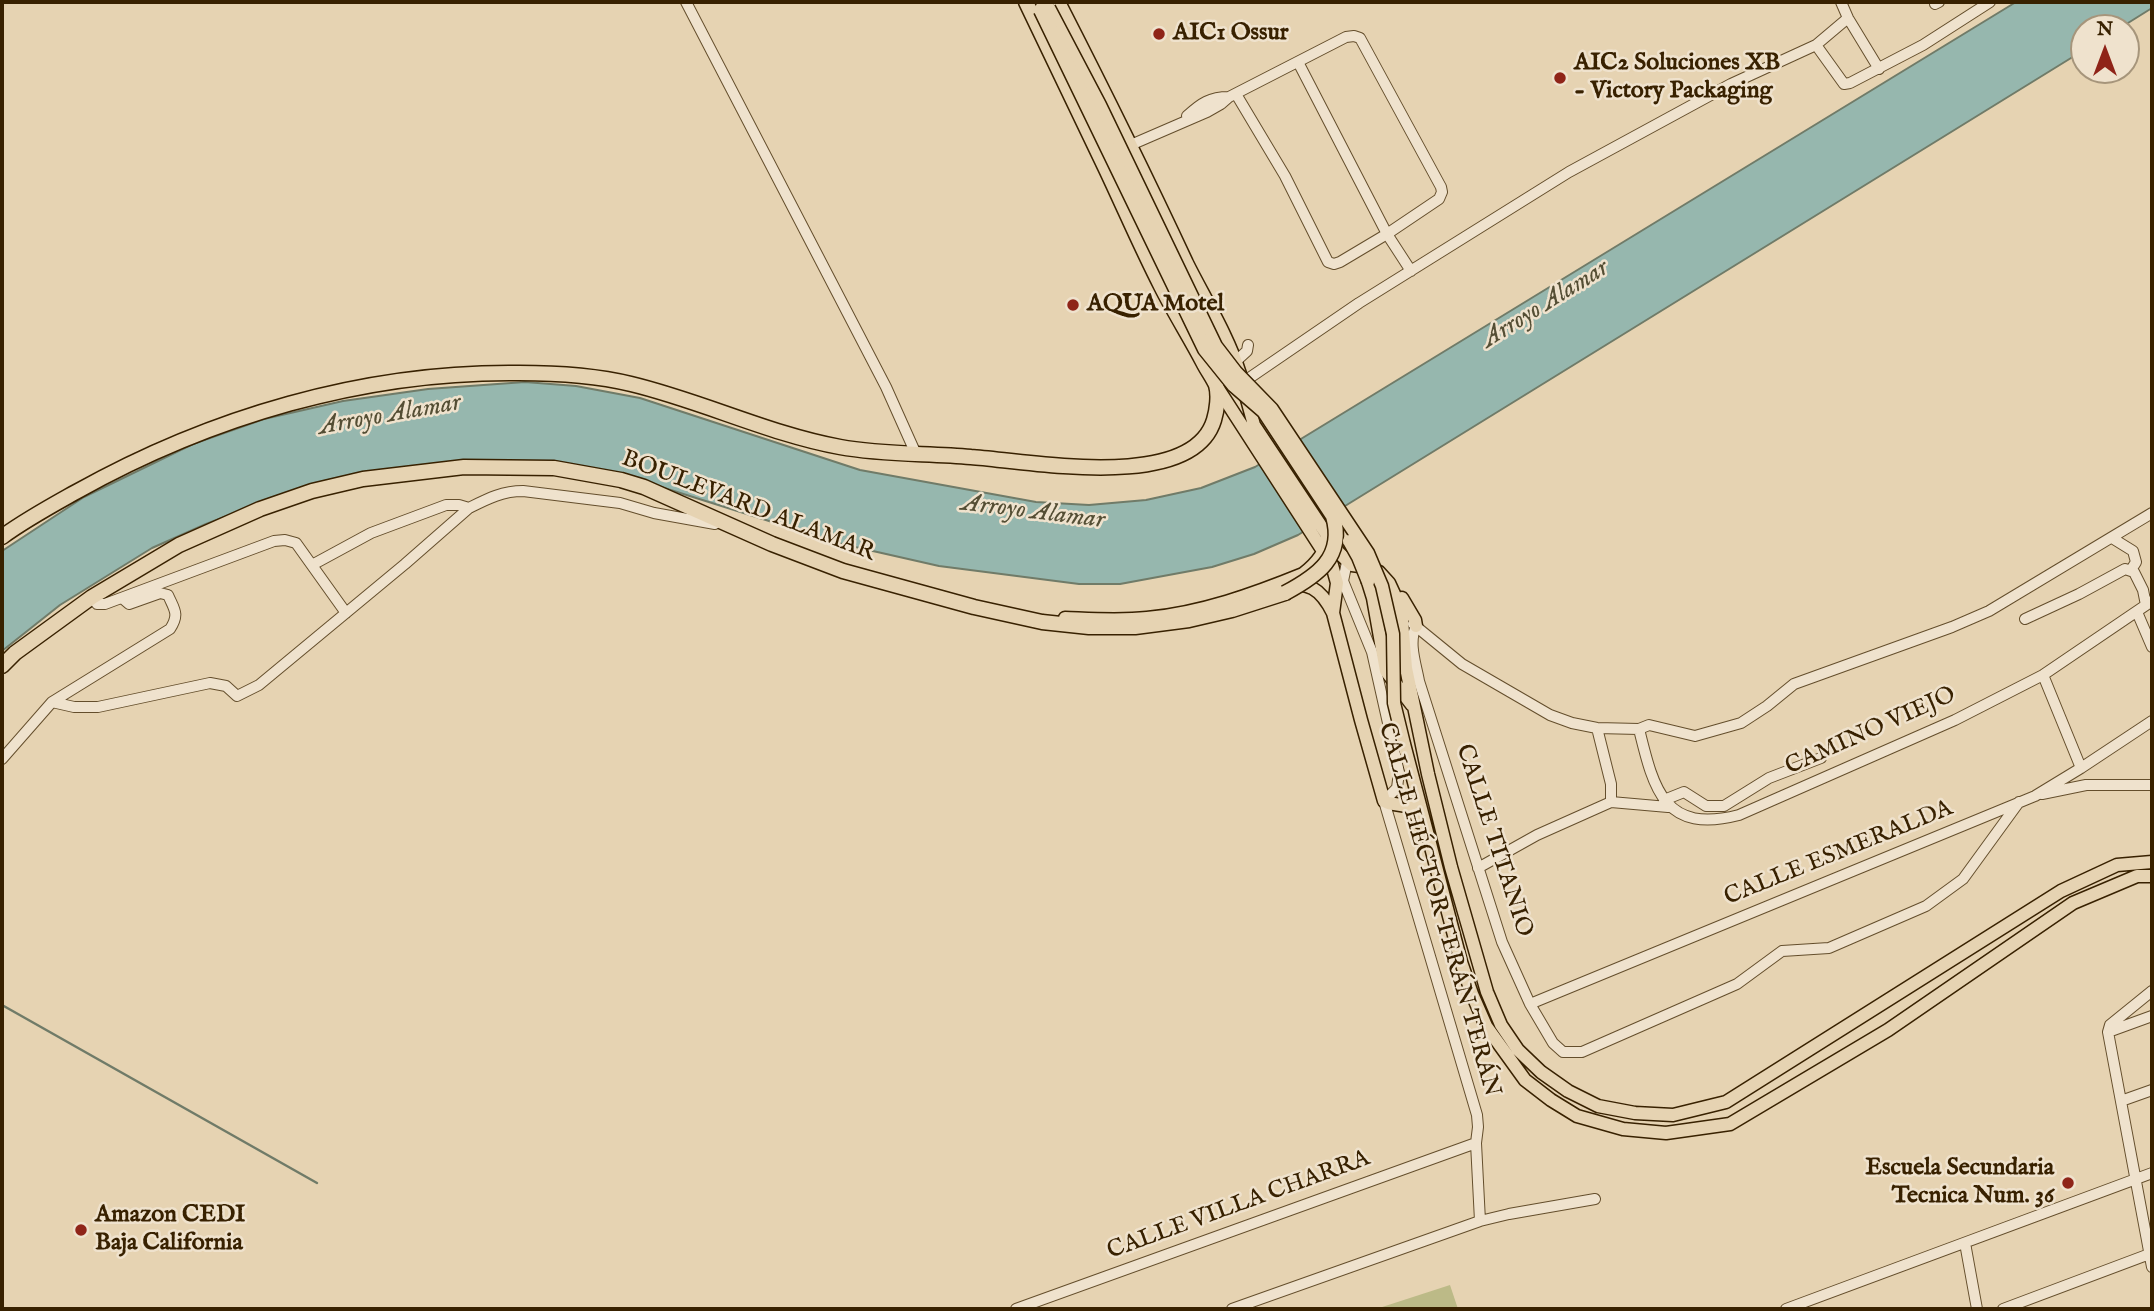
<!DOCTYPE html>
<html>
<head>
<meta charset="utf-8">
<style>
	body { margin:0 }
	#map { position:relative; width:2154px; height:1311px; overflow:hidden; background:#e6d3b2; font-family:"IM FELL English",serif }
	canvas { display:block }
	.frame { position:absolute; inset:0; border:4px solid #382100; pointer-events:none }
	.north { position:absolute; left:2070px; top:14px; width:70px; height:70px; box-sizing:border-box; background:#efe2cd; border:2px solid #a6957b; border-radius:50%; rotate:0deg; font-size:19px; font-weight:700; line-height:28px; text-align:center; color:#382100 }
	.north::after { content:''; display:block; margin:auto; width:24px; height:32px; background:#8f2418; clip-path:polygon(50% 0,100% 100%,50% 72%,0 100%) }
</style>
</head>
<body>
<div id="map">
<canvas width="2154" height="1311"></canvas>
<div class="frame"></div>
<div class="north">N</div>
</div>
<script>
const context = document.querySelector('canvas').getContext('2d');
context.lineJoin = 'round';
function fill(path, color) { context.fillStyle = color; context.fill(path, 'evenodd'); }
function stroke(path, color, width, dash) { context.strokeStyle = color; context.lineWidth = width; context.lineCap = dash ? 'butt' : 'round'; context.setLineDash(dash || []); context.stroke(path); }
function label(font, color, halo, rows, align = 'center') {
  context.font = font + ' "IM FELL English",serif'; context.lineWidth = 5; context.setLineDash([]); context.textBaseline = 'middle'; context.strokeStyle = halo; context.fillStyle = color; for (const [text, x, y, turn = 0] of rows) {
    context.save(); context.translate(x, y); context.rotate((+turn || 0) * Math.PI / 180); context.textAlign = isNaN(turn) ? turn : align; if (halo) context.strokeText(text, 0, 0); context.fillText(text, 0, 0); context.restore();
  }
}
fill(new Path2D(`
	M1450 1285 1458 1309H1376Z`), '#bcba87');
const water = new Path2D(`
	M2016 2H2152V8L2120 28H2084V50L1298 535 1254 554 1212 567 1120 584H1079L939 566 842 544 658 486 517 462 274 498 206 524 152 548 60 605 2 651V551L84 497 193 444 264 419 343 401 428 389 525 382 576 386 640 398 860 470 1036 502 1089 505 1146 500 1201 488 1255 467Z`);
fill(water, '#96b7ae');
stroke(water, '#707b68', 2);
stroke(new Path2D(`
	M2 1005 317 1183`), '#707b68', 2.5);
const minor = new Path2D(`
	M686 2 886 387 916 454
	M1841 2 1848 18 1879 69
	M1935 4 1939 2
	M1816 45 1844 84 1850 83 1923 45 1990 2
	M1298 62 1387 234 1411 271
	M1187 116C1201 103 1210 97 1229 97
	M1126 147 1207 112 1221 104 1229 97 1346 37 1354 36 1360 38 1441 187 1442 192 1439 199 1387 234 1340 262 1334 264 1328 262 1285 176 1236 94
	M1235 362 1247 351 1248 345
	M1242 383 1359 303 1569 172 1731 84 1816 45 1848 18
	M2112 538 2133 551 2136 562 2131 570
	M1347 562 1343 581 1372 652 1399 772 1397 788 1384 801 1477 1115 1478 1127 1476 1143 1480 1221
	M312 565 371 533 446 505H459L469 508C487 499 502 491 523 491L620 503 654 513 715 524
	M92 597 97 604H105L274 541 285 540 296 543 346 613
	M2137 612 2152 647
	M2025 619 2079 594 2125 569 2134 572 2143 590 2146 605
	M1413 624 1462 664 1550 715 1572 723 1597 728 1639 729 1649 725 1695 736 1741 723 1767 706 1794 684 1952 627 1989 611 2152 513
	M1416 626C1408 643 1416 664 1419 681L1502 942 1530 1004 1553 1043 1563 1052H1582L1737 984 1782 951 1829 948 1926 906 1963 879 2019 802
	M2043 675 2081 768
	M52 702 170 629C180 614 174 609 168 595L160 593 129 604 122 598
	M1597 728 1611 784V802
	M1639 729C1654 791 1665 834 1739 815L1955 720 2043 675 2152 601
	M2 759 52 702 74 707H98L210 683 226 686 237 696 259 685 405 564 469 508
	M2042 794 2086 785H2152
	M1664 800 1684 792 1706 806H1724L1769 778 1821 758
	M1478 868 1537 835 1611 802 1668 807
	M1530 1004 2035 796 2081 768 2152 721
	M2108 1032 2152 1267
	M2108 1032 2110 1025 2152 991
	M2108 1032 2152 1016
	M2121 1101 2152 1090
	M1965 1243 1977 1309
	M1016 1309 1476 1143
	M1232 1309 1480 1221 1509 1214 1595 1199
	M1786 1309 2152 1173
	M2003 1309 2152 1253`);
const major = new Path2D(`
	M1059 2C1103 88 1146 175 1187 263 1205 299 1228 336 1240 374
	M1217 387 1332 565 1337 583 1333 613
	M1245 392 1254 425 1339 553 1352 565 1367 567 1379 572 1389 583 1395 596 1402 620 1406 668 1428 774 1451 867 1487 992 1501 1025 1518 1050 1541 1072 1568 1091 1598 1106 1635 1113 1673 1115 1726 1102 2061 891 2117 865 2152 862
	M1368 582 1373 598 1386 671 1412 705
	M1280 583C1309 583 1320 587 1333 613L1361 720 1384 801 1388 803 1413 807 1419 822
	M1402 598 1415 620 1416 626
	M1065 618C1092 619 1120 621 1147 618 1201 613 1254 594 1303 574 1316 564 1327 552 1327 536
	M1404 744 1461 962 1472 994 1486 1026 1525 1080 1551 1100 1577 1116 1623 1129 1666 1133 1730 1124 1888 1030 2073 903 2137 876H2152`);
const highway = new Path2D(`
	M2 537C25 520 51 506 76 492 210 417 364 371 519 373 557 373 594 375 631 384 702 401 769 434 840 447 883 455 928 453 971 457 1028 461 1192 493 1214 420 1217 410 1219 395 1216 385 1213 378 1207 370 1203 362 1190 337 1174 312 1161 286 1141 247 1124 207 1105 167 1079 112 1052 57 1026 2
	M2 666 15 653 92 597 179 545 260 509 312 491 363 479 464 467 554 468 621 480 644 487 772 544 843 571 974 607 1042 622 1089 627H1135L1189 620 1232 610 1285 593`);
stroke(minor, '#644e2c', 12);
stroke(major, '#382100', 15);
stroke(highway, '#382100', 17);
stroke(minor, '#efe2cd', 10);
stroke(major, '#e6d3b2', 12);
stroke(highway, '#e6d3b2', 14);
const majorBridge = new Path2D(`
	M1049 8 1100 105 1216 346 1236 372 1272 409 1368 553 1382 586 1393 634 1394 703 1404 744
	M1349 541 1358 557 1368 582`);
const highwayBridge = new Path2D(`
	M1041 10 1205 349 1234 385 1264 411 1333 516C1345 557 1317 576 1285 593`);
stroke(majorBridge, '#382100', 15, []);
stroke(highwayBridge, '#382100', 17, []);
stroke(majorBridge, '#e6d3b2', 12);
stroke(highwayBridge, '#e6d3b2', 14);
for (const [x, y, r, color] of [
	[1159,34,7,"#8f2418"],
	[1560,78,7,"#8f2418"],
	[1073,305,7,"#8f2418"],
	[2068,1183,7,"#8f2418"],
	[81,1230,7,"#8f2418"]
]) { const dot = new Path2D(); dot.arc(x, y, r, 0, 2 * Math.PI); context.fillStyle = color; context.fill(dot); stroke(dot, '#efe2cd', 2.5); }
label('bold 24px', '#382100', '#efe2cd', [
	["AIC1 Ossur",1173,34],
	["AIC2 Soluciones XB",1574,64],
	["- Victory Packaging",1574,92],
	["AQUA Motel",1087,305],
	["Escuela Secundaria",2054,1169,"right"],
	["Tecnica Num. 36",2054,1197,"right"],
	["Amazon CEDI",95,1216],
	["Baja California",95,1244]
], 'left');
label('24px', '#382100', '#efe2cd', [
	["BOULEVARD ALAMAR",748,507,21],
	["CAMINO VIEJO",1871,732,-24],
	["CALLE TITANIO",1493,841,72],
	["CALLE ESMERALDA",1839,854,-22],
	["CALLE HÉCTOR TERÁN TERÁN",1438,910,74],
	["CALLE VILLA CHARRA",1239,1206,-20]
]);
label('italic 26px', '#544e34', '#efe2cd', [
	["Arroyo Alamar",1546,305,-32],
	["Arroyo Alamar",390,416,-10],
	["Arroyo Alamar",1033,513,7]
]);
</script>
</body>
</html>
